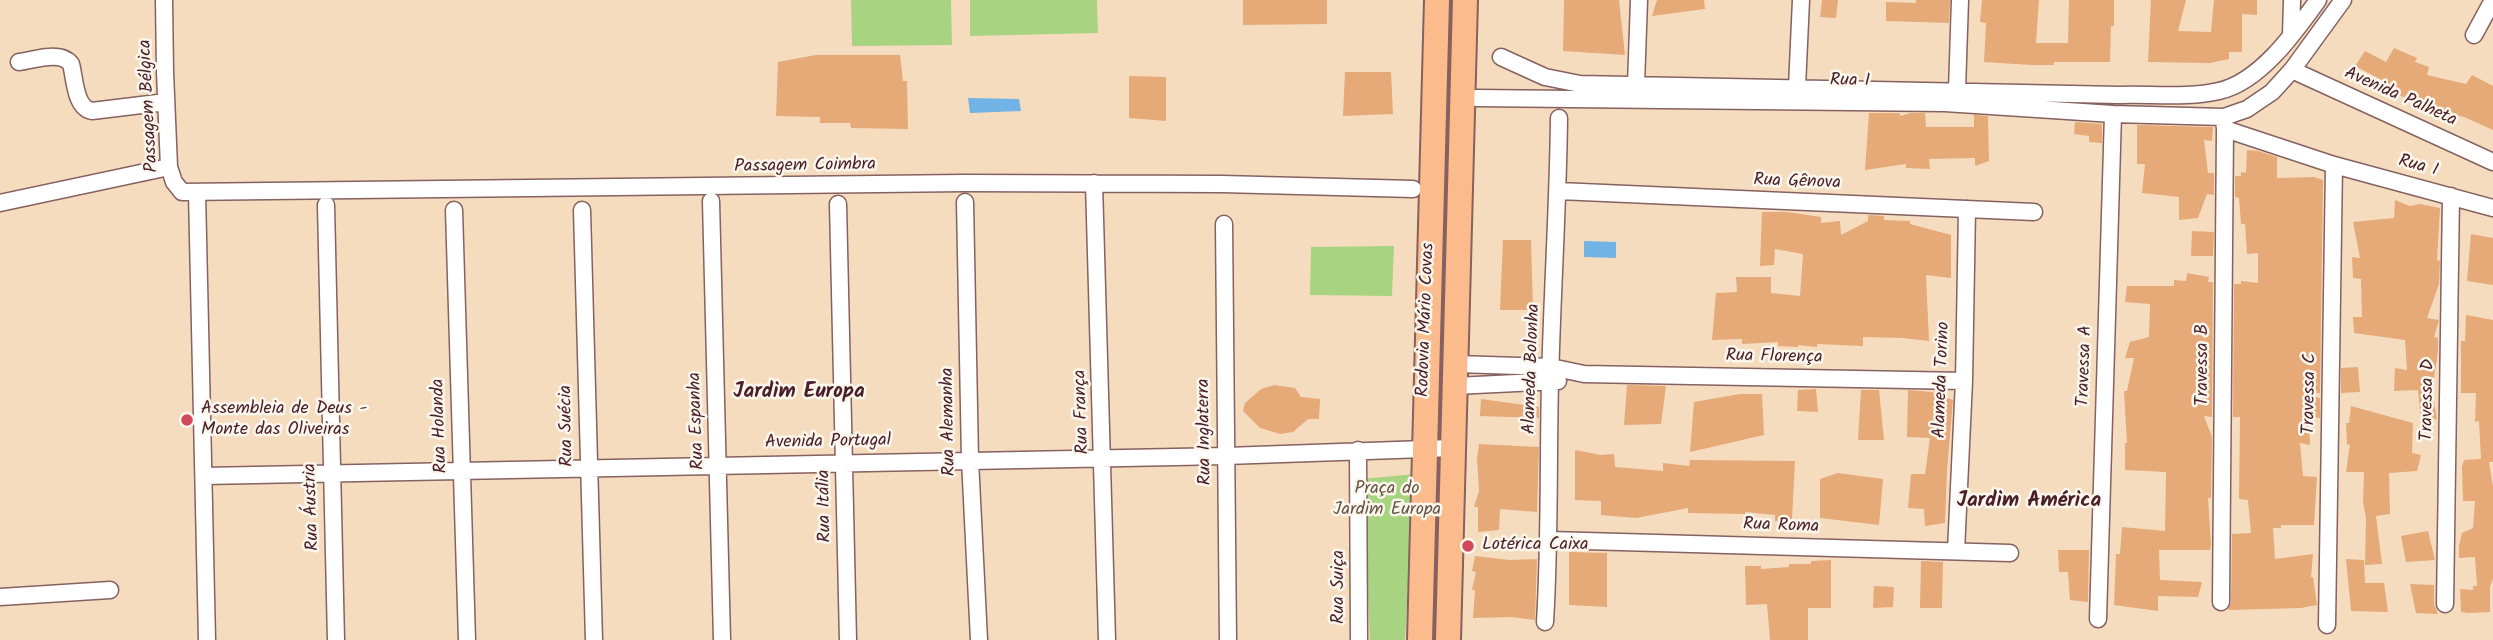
<!DOCTYPE html>
<html>
<head>
<meta charset="utf-8">
<style>
	body { margin:0 }
	canvas { display:block; background:#f5dcbf }
</style>
</head>
<body>
<canvas width="2493" height="640"></canvas>
<script>
const context = document.querySelector('canvas').getContext('2d');
context.lineJoin = 'round';
function fill(path, color) { context.fillStyle = color; context.fill(path, 'evenodd'); }
function stroke(path, color, width, dash) { context.strokeStyle = color; context.lineWidth = width; context.lineCap = dash ? 'butt' : 'round'; context.setLineDash(dash || []); context.stroke(path); }
function label(font, color, halo, rows, align = 'center') {
  context.font = font + ' Kalam,sans-serif'; context.lineWidth = 5; context.setLineDash([]); context.textBaseline = 'middle'; context.strokeStyle = halo; context.fillStyle = color; for (const [text, x, y, turn = 0] of rows) {
    context.save(); context.translate(x, y); context.rotate((+turn || 0) * Math.PI / 180); context.textAlign = isNaN(turn) ? turn : align; if (halo) context.strokeText(text, 0, 0); context.fillText(text, 0, 0); context.restore();
  }
}
fill(new Path2D(`
	M851 0H951L952 45 852 46Z
	M970 0H1097L1098 33 970 36Z
	M1394 246 1392 296 1310 295 1311 247Z
	M1414 474 1405 640H1370L1363 479Z`), '#a8d481');
fill(new Path2D(`
	M968 98 1019 99 1021 111 970 113Z
	M1584 241 1616 242V258L1584 257Z`), '#71b3e5');
fill(new Path2D(`
	M1243 0H1327V24L1243 25Z
	M1564 0H1619L1625 55 1563 51Z
	M1657 0H1704L1705 9 1652 16Z
	M1822 0H1838L1836 18 1820 17Z
	M1916 0H1950L1949 23 1886 21V2L1916 3Z
	M1982 0H2039L2036 43H2068L2069 0H2114V26H2111L2110 62H2054V65H2031L1984 62 1986 23 1980 22Z
	M2151 0H2186L2178 31 2211 32 2214 0H2257V15L2242 14V52H2229V59L2210 63 2148 62Z
	M2394 48 2417 58 2415 62 2429 67 2427 75 2466 84 2472 75 2493 86V130L2464 117 2441 112 2444 107 2422 105 2392 92 2393 86 2355 66 2365 51 2386 62Z
	M816 55H900L903 81H907L908 129 851 128 850 123H820V117L776 116 778 62Z
	M1345 72H1391L1393 114 1343 116Z
	M1129 76 1166 77V121L1129 118Z
	M1869 113H1900V116L1911 113H1925L1926 127H1974V115L1988 116 1989 161 1975 166V158L1929 159 1930 169 1906 168V164L1865 170Z
	M2075 122 2102 124V143L2089 142V136L2074 134Z
	M2137 125 2213 127 2212 141 2204 140 2208 173H2214V195L2207 194 2198 218 2179 220V197L2142 193 2145 164H2137Z
	M2247 150 2258 151 2277 157V178L2314 177 2323 180 2320 393 2305 394 2320 398V418L2309 417 2310 445 2300 443 2303 476 2317 477 2314 525H2281V528H2273L2275 559 2313 554 2311 577H2313L2317 605 2301 608 2228 610 2231 602 2232 534 2251 533 2248 500 2239 499 2240 417H2233L2234 284H2241V281L2258 283V253L2247 254 2245 224H2241L2239 198 2235 197V176H2241V172L2246 173Z
	M2395 200 2410 206 2420 204 2440 208 2437 260 2440 261 2439 284 2427 318 2439 320 2434 337 2438 338V351L2432 392 2437 419 2421 421 2418 390 2394 391 2395 368 2407 370 2405 340 2354 333 2353 317H2362L2361 279 2353 278 2352 257 2360 258 2353 222 2394 218Z
	M1762 212H1787L1821 217V223L1840 221 1841 235 1868 221V215L1884 216V220L1910 221V224L1951 235V278L1926 275 1929 341 1903 338 1863 337V346L1817 344V347L1798 345V347L1778 346V342L1742 344V339L1712 340 1716 293 1737 292 1736 277H1771V293L1800 296 1803 254 1775 249 1774 265 1760 266Z
	M2192 231 2214 232 2213 256H2191Z
	M2471 234 2493 238V285L2467 281Z
	M1503 240H1531L1533 310H1500Z
	M2187 273 2209 277 2208 282H2213L2212 417 2204 416 2212 437 2211 498H2208L2211 545 2210 550H2159L2160 580 2202 582 2198 597 2158 596V611L2114 605 2116 554H2120L2122 527 2165 531 2166 472 2125 470V443H2127L2124 391H2127L2134 358H2125L2130 342 2149 337 2150 304 2125 302 2127 286H2174V280L2186 281Z
	M2466 315 2493 320V462H2489L2493 486V579L2490 587V612L2468 613 2461 612 2460 589 2473 590V586H2477L2475 557 2459 558V546L2462 533 2473 528 2475 501H2463L2462 467 2464 460 2481 459 2479 421 2475 422 2476 393H2461V341H2465Z
	M2358 367 2360 392 2341 393V368Z
	M1274 385 1295 388 1301 397 1320 399 1319 419H1308L1293 432 1280 434 1260 428 1243 411 1245 403 1261 389Z
	M1627 385 1666 386 1661 424 1624 425Z
	M1816 389 1818 412 1797 411 1798 390Z
	M1861 390H1879L1884 440H1858Z
	M1908 390 1932 392 1953 400 1947 470 1945 523 1925 526 1924 509 1908 508 1911 474H1925L1930 438 1907 437Z
	M1740 394H1762L1764 435 1690 452 1694 402Z
	M1481 399 1539 407V418L1480 416Z
	M2351 406 2413 423 2412 453 2421 455 2417 471 2389 473 2390 514 2376 516 2382 564 2365 565 2366 518 2363 502 2364 472H2346L2350 444 2347 445 2346 423H2349Z
	M1479 444 1539 447 1537 512 1500 509 1499 530 1478 532V507H1474L1479 491 1477 458Z
	M1575 450 1601 455 1614 454 1615 467 1663 471V463L1689 466 1690 460 1795 461 1792 519 1775 521V515L1745 512V514L1688 513V508L1636 518 1601 515V501L1575 500Z
	M1838 473 1883 479 1879 525 1820 518V479Z
	M2428 531 2435 560 2406 562 2401 536Z
	M2058 550H2089L2088 602 2070 600 2068 572H2059Z
	M1569 552 1607 553V607L1569 605Z
	M1475 556 1510 560 1537 559 1535 620 1511 617 1473 618 1475 590H1472L1476 572 1472 571Z
	M2346 559 2364 560 2365 583H2384L2388 612 2351 611Z
	M1831 560V608H1808V640H1770L1767 604 1746 605 1745 566H1761V569L1789 567V564H1811V561Z
	M1921 561 1943 562 1942 608H1920Z
	M2410 584 2434 585V604L2438 614 2416 613Z
	M1874 586 1894 587 1893 607 1873 608Z`), '#e6a978');
const street = new Path2D(`
	M164 0 165 72 169 167 174 182 182 192 964 183 1222 184 1413 189
	M2474 35 2493 0
	M2291 36 2292 0
	M1501 57 1545 77 1580 84 2120 95C2151 94 2190 98 2219 91 2260 82 2295 32 2318 0
	M19 62C34 60 61 50 71 64 75 79 75 108 92 111L166 102
	M2292 70 2493 162
	M1636 85 1639 0
	M1797 87 1801 0
	M1957 90 1960 0
	M1476 98 1945 103 2113 114 2224 117 2247 109 2272 92 2292 70 2343 0
	M2224 120 2225 129 2334 165 2493 208
	M1094 183 1107 640
	M1559 191 2034 212
	M197 192 207 640
	M711 201 722 640
	M965 202 970 460 979 640
	M0 203 169 167
	M838 204 848 640
	M326 205 336 640
	M454 210 467 640
	M582 210 594 640
	M1224 224 1228 640
	M1456 364 1551 367 1584 374 1964 381
	M1455 386 1558 381
	M1358 450 1359 640
	M204 476 1226 456 1453 448
	M1550 540 2010 553
	M1956 551 1964 381 1967 209
	M0 597 110 590
	M2221 602 2225 129
	M2445 604 2451 196
	M2098 619 2113 114
	M1545 622C1550 542 1548 463 1550 383 1552 295 1558 207 1559 118
	M2327 625 2334 165`);
const primary = new Path2D(`
	M1420 640 1437 0
	M1448 640 1465 0`);
stroke(street, '#86615f', 19);
stroke(primary, '#86615f', 28);
stroke(street, '#fff', 16);
stroke(primary, '#fbbb8d', 24);
for (const [x, y, r, color] of [
	[187,420,7,"#d1495b"],
	[1468,546,7,"#d1495b"]
]) { const dot = new Path2D(); dot.arc(x, y, r, 0, 2 * Math.PI); context.fillStyle = color; context.fill(dot); stroke(dot, '#fbf7ec', 2.5); }
label('18px', '#4a1f2b', '#fbf7ec', [
	["Rua I",1850,82,1],
	["Avenida Palheta",2400,98,24],
	["Passagem Bélgica",150,106,-93],
	["Passagem Coimbra",805,167,-1],
	["Rua I",2418,167,15],
	["Rua Gênova",1797,183,2],
	["Rodovia Mário Covas",1427,320,-88],
	["Rua Florença",1774,358,1],
	["Travessa B",2204,365,-90],
	["Travessa A",2086,366,-88],
	["Alameda Bolonha",1533,369,-88],
	["Alameda Torino",1943,380,-88],
	["Travessa C",2311,394,-89],
	["Travessa D",2429,400,-89],
	["Rua França",1083,412,-92],
	["Rua Espanha",698,421,-92],
	["Rua Alemanha",950,422,-91],
	["Rua Holanda",441,426,-92],
	["Rua Suécia",568,426,-91],
	["Rua Inglaterra",1206,432,-91],
	["Avenida Portugal",828,443,-1],
	["Rua Itália",826,506,-91],
	["Rua Áustria",313,507,-92],
	["Rua Roma",1781,527,2],
	["Rua Suiça",1340,587,-90]
]);
label('18px', '#4a1f2b', '#fbf7ec', [
	["Assembleia de Deus -",201,410],
	["Monte das Oliveiras",201,431],
	["Lotérica Caixa",1482,546]
], 'left');
label('18px', '#665545', '#fbf7ec', [
	["Praça do",1387,490],
	["Jardim Europa",1387,511]
]);
label('bold 21px', '#4a1f2b', '#fbf7ec', [
	["Jardim Europa",799,393],
	["Jardim América",2029,502]
]);
</script>
</body>
</html>
